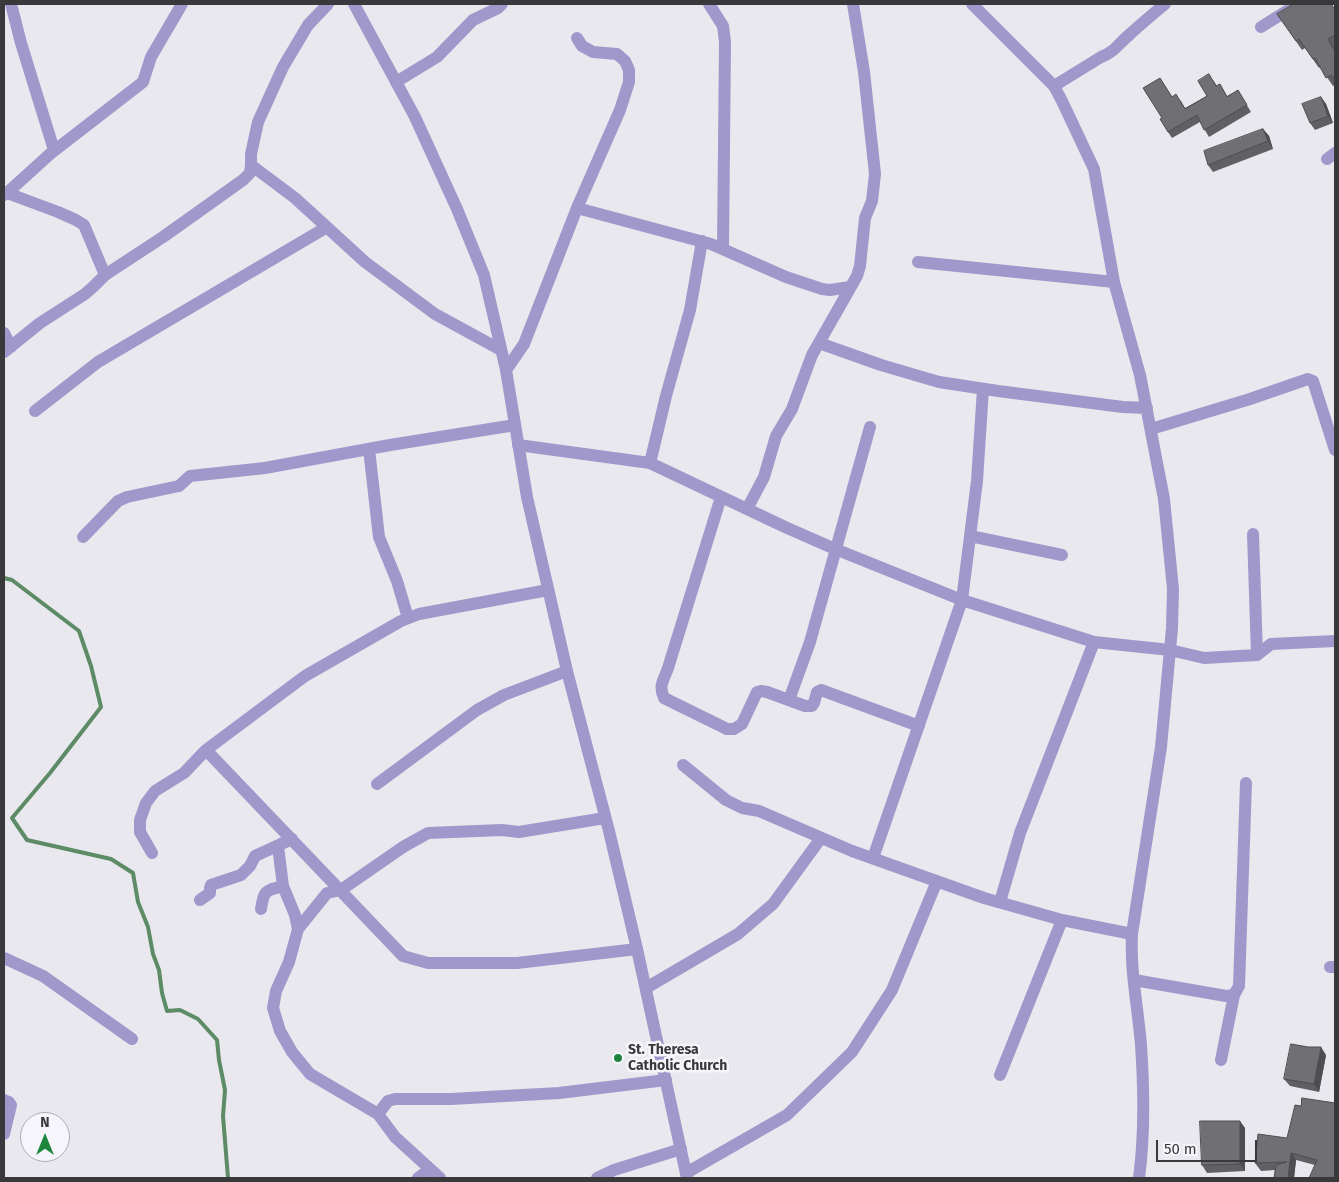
<!DOCTYPE html>
<html>
<head>
<meta charset="utf-8">
<style>
	body { margin:0 }
	#map { position:relative; width:1339px; height:1182px; overflow:hidden; background:#e8e8ee; font-family:"Fira Sans",sans-serif }
	canvas { display:block }
	.frame { position:absolute; inset:0; border:5px solid #39393c; pointer-events:none }
	.north { position:absolute; left:20px; top:1112px; width:50px; height:50px; box-sizing:border-box; background:#f6f5fb; border:1px solid #aaaaaf; border-radius:50%; rotate:0deg; font-size:14px; font-weight:700; line-height:20px; text-align:center; color:#39393c }
	.north::after { content:''; display:block; margin:auto; width:18px; height:22px; background:#1d863c; clip-path:polygon(50% 0,100% 100%,50% 72%,0 100%) }
	.scale { position:absolute; left:1156px; top:1140px; width:101px; height:22px; box-sizing:border-box; border:2px solid #39393c; border-top:0; padding-left:6px; font-size:15px; line-height:18px; white-space:nowrap; color:#39393c; -webkit-text-stroke:4px #f6f5fb; paint-order:stroke }
</style>
</head>
<body>
<div id="map">
<canvas width="1339" height="1182"></canvas>
<div class="frame"></div>
<div class="north">N</div>
<div class="scale">50 m</div>
</div>
<script>
const context = document.querySelector('canvas').getContext('2d');
context.lineJoin = 'round';
function stroke(path, color, width, dash) { context.strokeStyle = color; context.lineWidth = width; context.lineCap = dash ? 'butt' : 'round'; context.setLineDash(dash || []); context.stroke(path); }
function fill(path, color) { context.fillStyle = color; context.fill(path, 'evenodd'); }
function label(font, color, halo, rows, align = 'center') {
  context.font = font + ' "Fira Sans",sans-serif'; context.lineWidth = 5; context.setLineDash([]); context.textBaseline = 'middle'; context.strokeStyle = halo; context.fillStyle = color; for (const [text, x, y, turn = 0] of rows) {
    context.save(); context.translate(x, y); context.rotate((+turn || 0) * Math.PI / 180); context.textAlign = isNaN(turn) ? turn : align; if (halo) context.strokeText(text, 0, 0); context.fillText(text, 0, 0); context.restore();
  }
}
stroke(new Path2D(`
	M4 578 12 580 79 631 91 666 101 707 50 773 12 818 27 840 111 859 133 873 138 902 148 927 153 954 159 970 162 993 167 1011 180 1010 198 1019 217 1040 219 1060 225 1090 223 1116 228 1178`), '#5d8b66', 4);
stroke(new Path2D(`
	M11 4 21 43 54 150
	M709 4 723 26 725 42 723 249
	M972 4 1054 86 1062 101 1094 169 1114 282 1140 375 1164 499 1173 589 1172 628 1161 747 1132 934C1130 971 1138 1008 1141 1045 1144 1089 1145 1134 1139 1178
	M1261 27 1298 4
	M396 82 437 57 473 20 498 8 502 4
	M1054 86 1101 57C1115 52 1118 44 1129 35 1141 24 1153 14 1165 4
	M1327 159 1335 153
	M251 165 295 198 365 262 435 314 501 350
	M7 193 58 212 76 220 84 225 105 275
	M4 195 7 193 50 154 143 82 151 57 182 4
	M577 208 711 244 786 277 822 289 830 290 850 287
	M918 262 1114 282
	M4 333 11 347
	M819 343 881 365 939 382 998 391 1123 407 1147 408
	M4 352 40 323 85 294 94 286 105 275 163 237 243 180 250 173 251 165V154L258 122 283 67 308 25 328 4
	M506 370 524 344 577 208 620 110 629 82V70L625 61 617 54 593 52 582 46 577 38
	M35 411 98 362 327 227
	M1151 429 1250 399 1308 379 1313 381 1335 450
	M518 445 650 463 785 527 835 549 962 600 1094 642 1170 650 1204 658 1257 655 1271 644 1335 641
	M369 449 379 537 397 581 408 618
	M650 463 666 396 690 310 702 241
	M721 497 668 668C664 680 658 685 664 698L727 729H734L742 724 757 692 761 691 767 692 805 706H812L814 703 817 692 821 690 919 726
	M747 509 764 477 776 436 792 409 812 355 857 276 860 266 865 218 872 201 875 174 864 72 853 4
	M1253 534 1257 655
	M970 536 1062 555
	M83 537 118 501 127 497 179 486 190 476 265 468 390 445 515 425
	M789 700 810 642 870 427
	M206 750 403 956 428 963H517L637 949
	M683 765 726 800 742 808 759 811 852 851 984 898 1062 920 1132 934
	M377 784 477 710 504 695 567 671
	M278 846 283 886 295 915 298 929
	M152 853 140 832V820L146 803 155 791 184 773 206 750 305 676 401 621 419 614 548 590
	M873 858 962 600 977 481 983 389
	M200 900 210 893V888L211 885 241 875 250 866 255 856 292 839
	M1000 902 1020 833 1094 642
	M261 909C264 890 265 891 283 886
	M4 958 43 976 132 1039
	M1330 967H1335
	M1134 980 1226 996 1234 995 1239 986 1246 783
	M646 988 738 934 773 904 821 838
	M1221 1060 1234 995
	M1000 1075 1062 920
	M4 1100 9 1102 11 1105 4 1134
	M378 1114 388 1101 395 1099H451L559 1093 666 1080
	M686 1173 787 1115 852 1052 892 990 937 881
	M418 1178 430 1169
	M440 1178 395 1137 378 1114 310 1074 292 1052 280 1031 273 1008 276 991 289 962 298 929 327 893 341 890 403 847 428 833 502 830 519 832 605 818
	M597 1178 614 1170 681 1149`), '#a098cb', 12);
stroke(new Path2D(`
	M354 4 415 117 457 209 484 275 506 370 527 497 567 671 609 831 637 949 687 1178`), '#a098cb', 12);
fill(new Path2D(`
	M1335 9V47L1334 48 1335 50V85L1333 86 1320 67 1319 68 1305 48 1302 50 1277 14Z
	M1160 78 1172 97 1181 101 1185 108 1207 96 1213 80 1217 86 1220 84 1227 96 1238 90 1251 112 1209 137 1200 122 1172 138 1168 132 1162 118Z
	M1321 97 1326 104 1333 123 1315 130 1310 123Z
	M1263 129 1269 136 1273 149 1213 172 1208 165Z
	M1326 1055 1319 1092 1290 1086 1284 1079Z
	M1301 1106 1335 1178 1315 1165 1296 1160 1294 1178H1274L1275 1170 1261 1171 1255 1163 1287 1138Z
	M1245 1128V1171L1207 1173 1202 1165Z`), '#5f5f64');
fill(new Path2D(`
	M1321 97 1326 104 1333 123 1328 116Z
	M1263 129 1269 136 1273 149 1268 141Z
	M1321 1047 1326 1055 1319 1092 1314 1084Z
	M1240 1121 1245 1128V1171L1240 1164Z
	M1291 1153 1296 1160 1294 1178H1288Z`), '#4e4e51');
const building = new Path2D(`
	M1294 4H1331L1335 9V35L1328 39 1335 51V79H1334L1331 75 1326 78 1315 58 1313 59 1299 39 1296 41 1277 14Z
	M1209 74 1216 86 1220 84 1227 97 1238 90 1247 105 1204 130 1197 115 1168 132 1160 119 1162 118 1143 88 1160 78 1172 97 1176 94 1185 109 1207 96 1198 81Z
	M1321 97 1328 116 1310 123 1302 104Z
	M1263 129 1268 141 1208 165 1204 151Z
	M1291 1044 1308 1047H1321L1314 1084 1284 1079Z
	M1302 1098 1335 1103V1178H1309L1317 1160 1291 1153 1288 1178H1274L1276 1165 1287 1162 1255 1163 1258 1134 1287 1138 1295 1105 1301 1106Z
	M1200 1121H1240V1164L1202 1165Z`);
fill(building, '#6f6f74');
stroke(building, '#4e4e51', 1);
for (const [x, y, r, color] of [
	[618,1058,5,"#1d863c"]
]) { const dot = new Path2D(); dot.arc(x, y, r, 0, 2 * Math.PI); context.fillStyle = color; context.fill(dot); stroke(dot, '#f6f5fb', 2); }
label('bold 14px', '#39393c', '#f6f5fb', [
	["St. Theresa",628,1050],
	["Catholic Church",628,1066]
], 'left');
</script>
</body>
</html>
